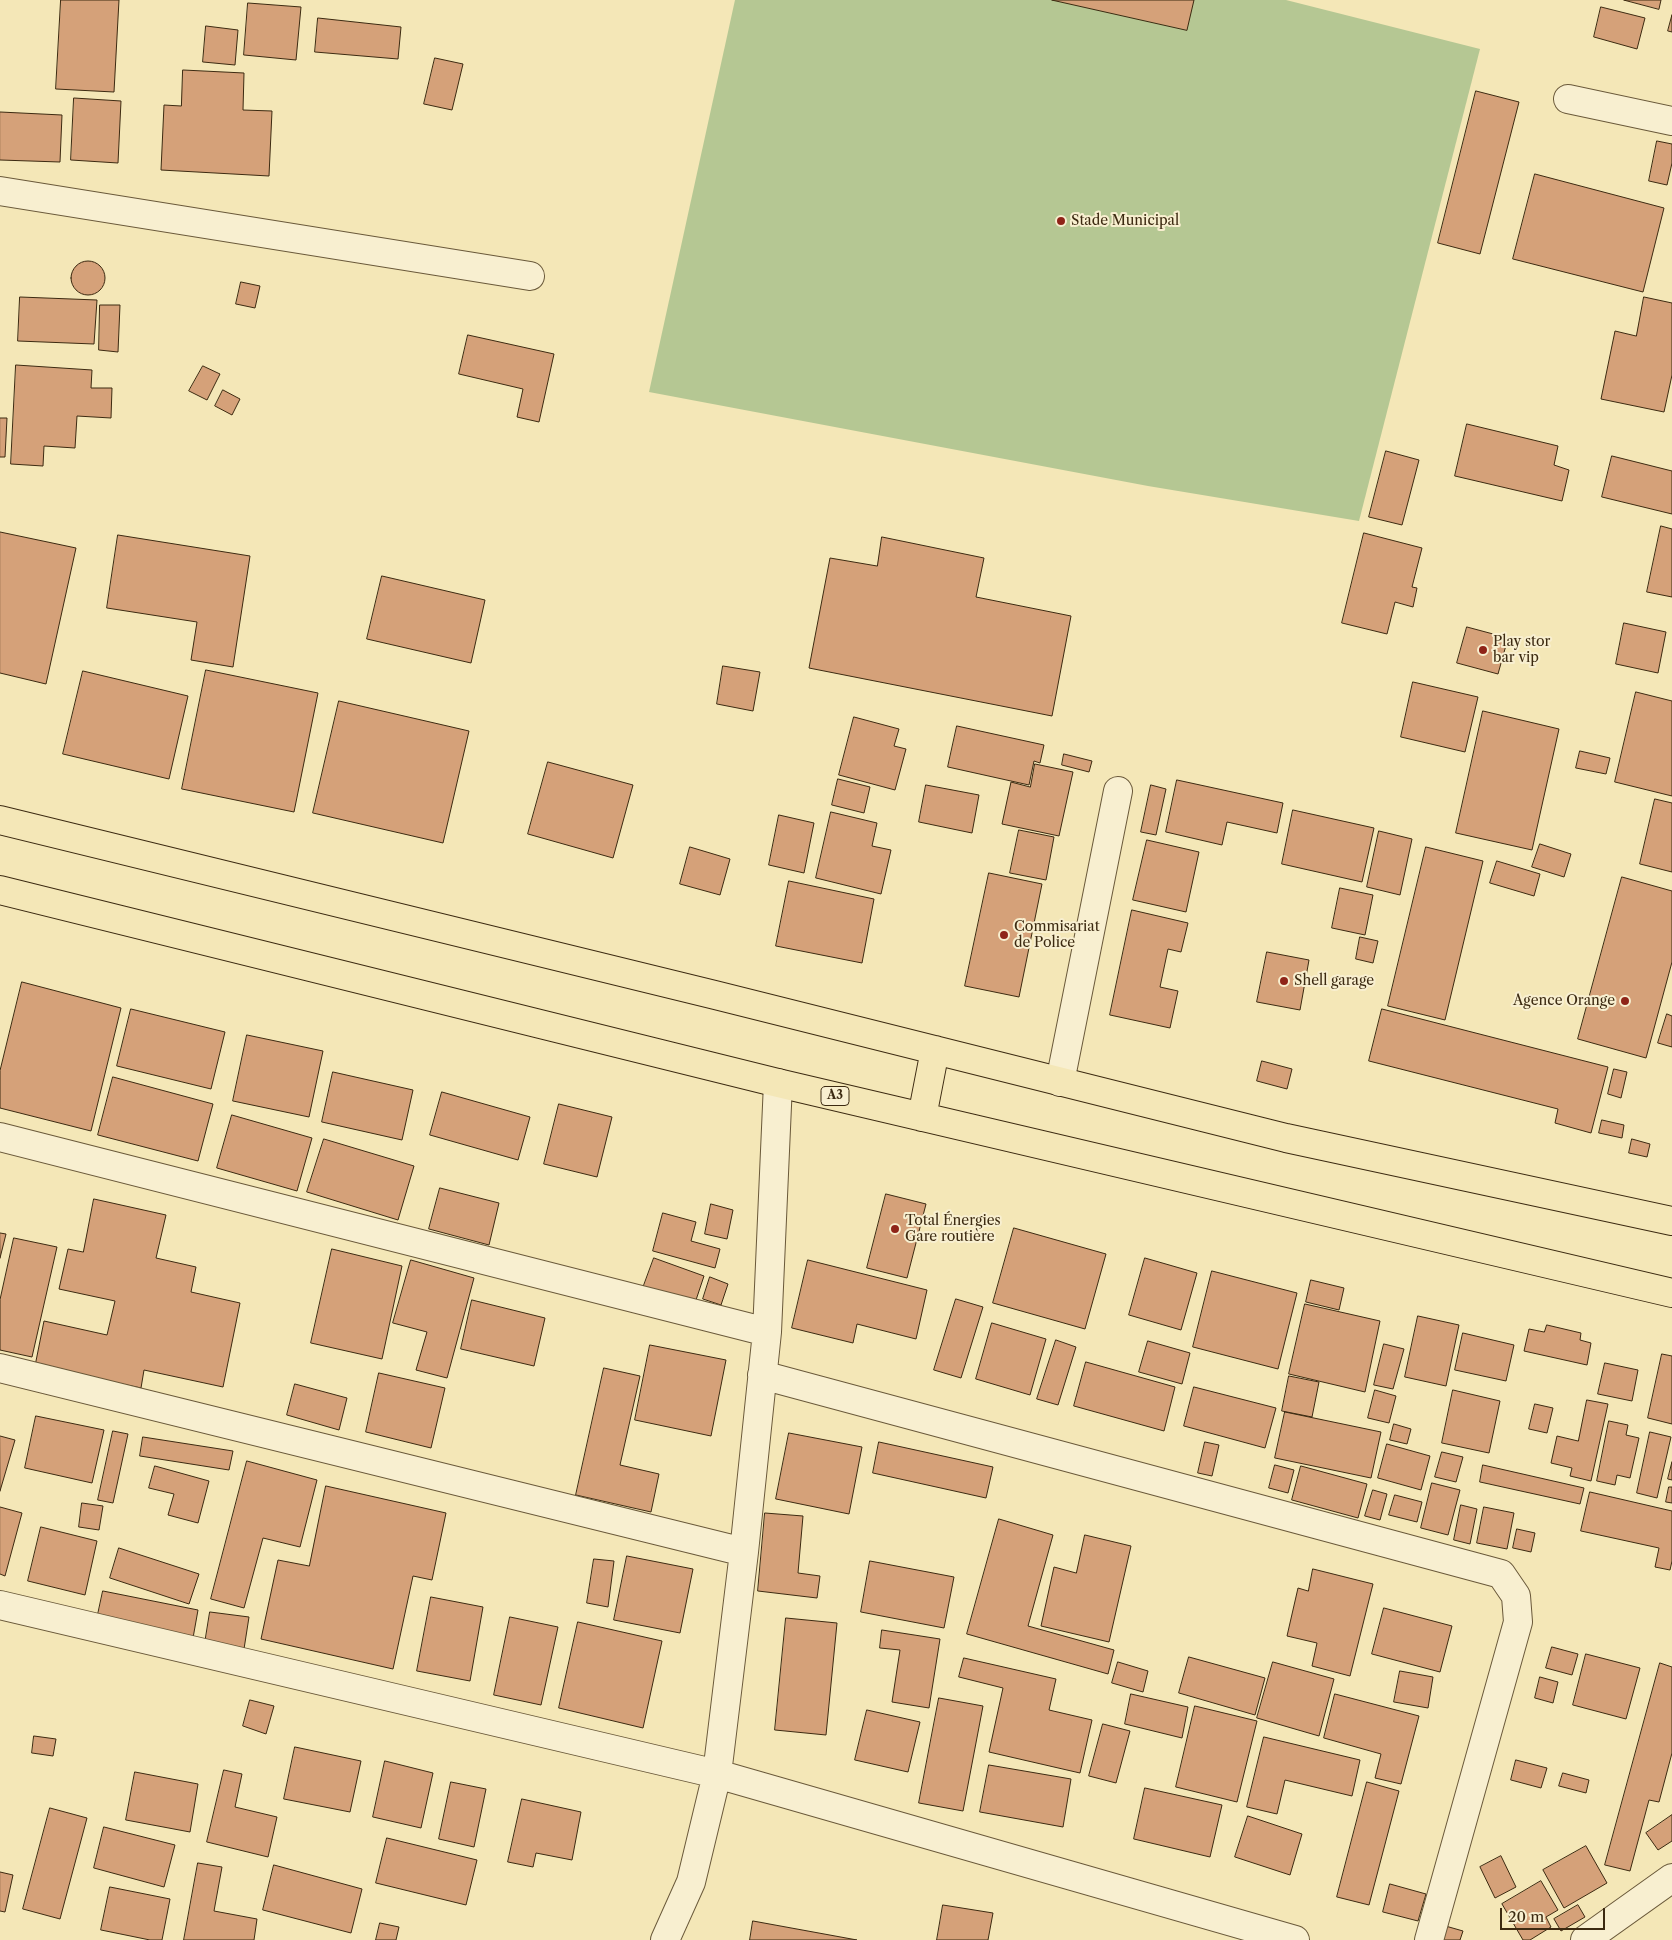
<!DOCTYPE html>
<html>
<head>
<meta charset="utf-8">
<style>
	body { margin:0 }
	#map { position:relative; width:1672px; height:1940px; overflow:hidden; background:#f4e7b7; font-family:"Libre Caslon Text",serif }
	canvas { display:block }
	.scale { position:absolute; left:1500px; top:1908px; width:105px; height:22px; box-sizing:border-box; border:2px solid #3c2a11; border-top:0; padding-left:6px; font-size:15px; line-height:18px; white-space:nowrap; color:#3c2a11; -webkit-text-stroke:4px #f8efd0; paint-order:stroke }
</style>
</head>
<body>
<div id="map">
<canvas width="1672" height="1940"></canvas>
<div class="scale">20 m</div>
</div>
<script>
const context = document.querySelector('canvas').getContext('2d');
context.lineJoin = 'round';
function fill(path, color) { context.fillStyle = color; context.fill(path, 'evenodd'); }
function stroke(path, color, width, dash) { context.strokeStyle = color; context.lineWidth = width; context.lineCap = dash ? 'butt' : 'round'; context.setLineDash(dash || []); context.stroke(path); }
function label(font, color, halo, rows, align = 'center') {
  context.font = font + ' "Libre Caslon Text",serif'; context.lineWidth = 4; context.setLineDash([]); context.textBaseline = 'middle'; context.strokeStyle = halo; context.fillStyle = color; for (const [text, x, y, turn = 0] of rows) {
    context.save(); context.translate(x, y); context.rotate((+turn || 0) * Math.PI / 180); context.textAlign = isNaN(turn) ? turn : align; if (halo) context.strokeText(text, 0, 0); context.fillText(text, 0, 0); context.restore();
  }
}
fill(new Path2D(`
	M735 0H1286L1480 49 1359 521 1148 486 649 392Z`), '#b5c793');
const building = new Path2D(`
	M61 0H119L114 92 56 89Z
	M1052 0H1194L1187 30Z
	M1624 0H1661L1659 9Z
	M248 3 301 7 296 60 244 55Z
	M1601 7 1645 18 1637 49 1594 37Z
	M1672 15V32L1668 31Z
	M318 18 401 27 398 59 315 52Z
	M206 26 238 30 235 65 203 62Z
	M435 58 463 64 452 110 424 104Z
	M183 70 244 73 243 110 272 111 269 176 161 170 164 105 181 106Z
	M1476 91 1519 102 1480 254 1438 243Z
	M74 98 121 101 118 163 71 160Z
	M0 112 62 115 60 162 0 160Z
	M1657 141 1672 144V163L1667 185 1649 181Z
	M1535 174 1664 208 1643 292 1513 259Z
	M71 278a17 17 0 1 1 34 0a17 17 0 1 1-34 0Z
	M241 282 260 286 255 308 236 304Z
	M20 297 97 300 94 344 18 341Z
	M1644 297 1672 303V375L1664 412 1601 399 1615 331 1636 336Z
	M100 305H120L118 352 99 350Z
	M468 335 554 354 539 422 517 417 523 389 459 374Z
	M16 365 92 370 91 388H112L111 418 77 416 75 448 44 446 43 466 11 464Z
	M203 366 220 374 207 400 189 391Z
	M223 390 240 399 232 415 215 406Z
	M0 418H7L5 457H0Z
	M1467 424 1558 446 1554 465 1569 470 1562 501 1455 476Z
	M1386 451 1419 460 1402 525 1369 517Z
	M1612 456 1672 471V514L1602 497Z
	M1661 526 1672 529V597L1647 592Z
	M0 532 76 548 46 684 0 673Z
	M1364 533 1422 548 1412 587 1417 588 1413 607 1395 602 1387 634 1342 623Z
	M118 535 250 556 233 667 191 660 197 622 107 608Z
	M882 537 984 558 976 597 1071 616 1052 716 809 668 830 558 877 566Z
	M382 576 485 600 471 663 367 639Z
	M1624 623 1666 632 1658 673 1616 664Z
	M1467 627 1508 638 1498 674 1457 663Z
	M723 666 760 672 753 711 717 704Z
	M206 670 318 693 294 812 182 789Z
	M83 671 188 696 169 779 63 754Z
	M1413 682 1478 697 1465 752 1401 737Z
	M1636 692 1672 701V796L1615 782Z
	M339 701 469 731 443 843 313 813Z
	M1483 711 1559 729 1532 850 1456 833Z
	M854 717 899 729 894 746 906 749 895 790 839 775Z
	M957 726 1044 745 1040 763 1034 761 1029 785 948 767Z
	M1580 751 1610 758 1606 774 1576 768Z
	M1064 754 1092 761 1089 772 1062 765Z
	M548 762 633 785 613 858 528 834Z
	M1035 764 1073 772 1059 836 1002 824 1011 782 1030 787Z
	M838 779 870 787 864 813 832 805Z
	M1177 780 1283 803 1277 833 1227 822 1222 845 1166 832Z
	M926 785 979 795 972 833 919 822Z
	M1151 785 1166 789 1156 835 1141 832Z
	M1655 799 1672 803V872L1640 864Z
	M1293 810 1374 828 1362 882 1282 864Z
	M831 812 877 823 872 846 891 850 881 894 816 878Z
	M779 815 814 823 804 873 769 865Z
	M1019 830 1054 837 1046 880 1010 873Z
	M1379 831 1412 839 1400 895 1367 887Z
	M1147 840 1199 852 1186 912 1133 900Z
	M1540 844 1571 854 1564 877 1532 867Z
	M690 847 730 859 720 895 680 884Z
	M1426 847 1483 861 1445 1020 1388 1006Z
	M1497 861 1540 874 1534 896 1490 883Z
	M989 873 1042 884 1019 997 965 986Z
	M1622 877 1672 891V962L1646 1058 1578 1039Z
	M789 881 874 899 862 963 776 946Z
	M1340 888 1373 895 1365 935 1332 928Z
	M1132 910 1188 923 1181 952 1168 949 1160 987 1178 991 1170 1028 1110 1015Z
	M1360 937 1378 941 1373 963 1356 959Z
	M1267 952 1309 960 1300 1010 1257 1002Z
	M22 982 121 1008 91 1131 0 1108V1071Z
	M131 1009 225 1032 211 1089 117 1066Z
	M1382 1009 1608 1067 1591 1133 1555 1123 1558 1109 1369 1061Z
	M1667 1014 1672 1016V1047L1658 1043Z
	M247 1035 323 1051 309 1117 233 1101Z
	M1262 1061 1292 1069 1287 1089 1257 1081Z
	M1614 1069 1627 1072 1621 1098 1608 1094Z
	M333 1072 413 1090 402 1140 322 1122Z
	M113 1077 213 1104 198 1161 98 1135Z
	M442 1092 530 1117 518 1160 430 1135Z
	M559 1104 612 1117 597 1177 544 1164Z
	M232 1115 312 1138 297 1191 217 1168Z
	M1602 1120 1624 1125 1622 1138 1599 1133Z
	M324 1139 414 1166 398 1220 307 1192Z
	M1632 1139 1650 1144 1647 1157 1629 1153Z
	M440 1188 499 1203 489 1245 429 1229Z
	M886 1194 926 1204 907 1278 867 1268Z
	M94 1199 166 1215 156 1258 196 1267 191 1292 240 1303 223 1387 144 1370 141 1388 35 1366 44 1321 107 1335 115 1301 59 1289 68 1249 83 1252Z
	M711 1204 733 1210 727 1239 705 1234Z
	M663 1213 696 1222 691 1241 720 1249 715 1268 653 1251Z
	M1014 1228 1106 1254 1085 1329 993 1303Z
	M0 1233 6 1234 0 1258Z
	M14 1238 57 1247 32 1357 0 1350V1300Z
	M332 1249 402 1266 382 1359 311 1343Z
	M654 1258 704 1276 694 1306 643 1288Z
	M1145 1258 1197 1273 1181 1330 1129 1315Z
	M411 1260 474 1278 447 1378 416 1370 427 1332 393 1323Z
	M808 1260 927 1290 916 1339 857 1324 853 1343 792 1328Z
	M1212 1271 1297 1293 1278 1369 1193 1347Z
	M710 1277 728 1284 721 1305 703 1299Z
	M1311 1280 1344 1288 1339 1310 1306 1302Z
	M956 1299 983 1307 961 1378 934 1370Z
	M472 1300 545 1318 534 1366 461 1349Z
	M1305 1304 1380 1321 1365 1392 1289 1374Z
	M1418 1316 1459 1325 1446 1386 1405 1377Z
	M992 1323 1046 1339 1030 1395 976 1379Z
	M1547 1325 1581 1333 1580 1340 1591 1343 1587 1365 1524 1351 1529 1329 1544 1332Z
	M1463 1333 1514 1345 1506 1381 1455 1370Z
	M1056 1340 1076 1347 1058 1405 1037 1399Z
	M1148 1341 1190 1353 1182 1384 1139 1372Z
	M1384 1344 1404 1349 1393 1389 1374 1385Z
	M650 1345 726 1360 711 1436 635 1420Z
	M1662 1354 1672 1356V1424L1648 1418Z
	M1086 1362 1175 1387 1164 1431 1074 1406Z
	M1605 1363 1638 1370 1632 1401 1598 1394Z
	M604 1368 640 1376 620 1465 659 1474 651 1512 576 1495Z
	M379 1373 445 1388 431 1448 366 1432Z
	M1289 1376 1319 1382 1312 1417 1282 1411Z
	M295 1384 347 1398 339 1430 287 1415Z
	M1194 1387 1276 1408 1265 1448 1184 1426Z
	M1375 1390 1396 1396 1389 1423 1368 1418Z
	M1453 1390 1500 1401 1489 1453 1442 1443Z
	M1587 1400 1608 1404 1591 1481 1570 1476 1572 1468 1551 1463 1557 1436 1578 1441Z
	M1535 1404 1553 1408 1547 1433 1529 1429Z
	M1285 1412 1381 1432 1371 1478 1275 1458Z
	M36 1416 104 1430 92 1483 25 1468Z
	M1609 1421 1628 1425 1626 1435 1639 1438 1630 1478 1617 1475 1615 1485 1597 1481Z
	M1394 1424 1411 1429 1407 1444 1390 1440Z
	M113 1431 128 1434 113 1503 98 1500Z
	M1650 1432 1671 1437 1657 1498 1637 1493Z
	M789 1433 862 1447 849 1514 776 1499Z
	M0 1436 15 1440 0 1491Z
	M143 1437 233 1451 229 1470 140 1456Z
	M879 1442 993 1467 986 1498 873 1473Z
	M1205 1442 1219 1445 1212 1476 1198 1473Z
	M1387 1444 1430 1456 1421 1490 1378 1478Z
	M1442 1452 1463 1457 1456 1482 1435 1477Z
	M247 1461 317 1480 300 1547 263 1538 244 1608 211 1599Z
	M1672 1462V1480L1668 1479Z
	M1275 1465 1294 1470 1288 1493 1269 1488Z
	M1483 1465 1584 1488 1580 1504 1480 1482Z
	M155 1466 209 1481 198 1523 168 1515 174 1494 149 1488Z
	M1301 1466 1367 1484 1358 1518 1292 1500Z
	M1432 1483 1460 1490 1448 1535 1421 1528Z
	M326 1486 446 1513 432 1580 413 1576 393 1669 261 1639 278 1560 309 1566Z
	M1669 1487H1672V1503L1666 1502Z
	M1373 1490 1387 1494 1380 1520 1365 1516Z
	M1590 1492 1672 1511V1561L1670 1570 1655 1567 1659 1548 1581 1531Z
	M1395 1495 1422 1502 1417 1522 1389 1515Z
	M82 1503 103 1506 99 1530 79 1527Z
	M1461 1505 1477 1509 1470 1544 1454 1540Z
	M0 1507 22 1513 5 1576 0 1574Z
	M1484 1507 1514 1513 1507 1549 1477 1543Z
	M765 1513 803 1516 798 1573 820 1576 817 1598 758 1591Z
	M999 1519 1053 1535 1028 1626 1114 1650 1108 1674 967 1634Z
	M41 1527 97 1541 85 1595 28 1581Z
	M1517 1529 1535 1533 1531 1552 1513 1548Z
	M1085 1535 1131 1546 1109 1642 1041 1626 1054 1567 1076 1573Z
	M119 1548 199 1574 189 1604 110 1578Z
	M627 1556 693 1569 680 1633 614 1620Z
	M594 1559 614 1561 608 1607 587 1603Z
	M870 1561 954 1577 944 1628 861 1612Z
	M1313 1569 1373 1584 1350 1676 1312 1666 1317 1643 1287 1636 1298 1588 1308 1591Z
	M103 1591 198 1610 193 1638 97 1619Z
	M431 1597 483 1607 470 1681 417 1671Z
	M1384 1608 1452 1626 1440 1672 1372 1654Z
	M210 1612 249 1617 244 1649 205 1643Z
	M510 1617 558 1627 541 1705 494 1695Z
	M786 1618 837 1623 826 1735 775 1730Z
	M578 1622 662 1641 643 1728 559 1708Z
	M882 1630 940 1639 929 1708 892 1702 900 1650 880 1648Z
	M1552 1647 1578 1654 1572 1675 1546 1668Z
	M1586 1654 1640 1668 1626 1719 1573 1705Z
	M1189 1657 1265 1678 1255 1715 1179 1693Z
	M964 1658 1056 1679 1049 1710 1092 1720 1080 1773 989 1752 1003 1688 959 1677Z
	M1118 1662 1148 1671 1143 1692 1112 1683Z
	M1273 1662 1334 1679 1319 1736 1257 1718Z
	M1660 1663 1672 1667V1753L1659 1802 1649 1800 1630 1871 1605 1865Z
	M1400 1671 1433 1677 1428 1708 1394 1702Z
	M1540 1677 1558 1682 1553 1703 1535 1698Z
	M1131 1694 1188 1707 1182 1738 1125 1724Z
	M1335 1694 1419 1716 1401 1784 1375 1778 1381 1754 1324 1738Z
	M939 1698 983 1706 963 1811 919 1803Z
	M250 1700 274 1706 266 1734 243 1726Z
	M1195 1706 1257 1721 1237 1802 1176 1787Z
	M867 1710 920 1722 908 1772 855 1760Z
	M1103 1724 1130 1731 1116 1783 1089 1776Z
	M34 1736 56 1739 53 1756 32 1753Z
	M1264 1737 1360 1760 1352 1796 1285 1780 1277 1814 1247 1807Z
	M295 1747 361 1761 350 1812 284 1799Z
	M1516 1760 1547 1768 1541 1788 1511 1780Z
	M385 1761 433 1773 421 1828 373 1817Z
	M989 1765 1071 1779 1063 1827 980 1812Z
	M224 1770 242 1774 235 1807 277 1817 268 1857 207 1842Z
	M135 1772 198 1784 190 1832 126 1820Z
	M1563 1773 1589 1780 1586 1793 1559 1786Z
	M451 1782 486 1789 474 1847 439 1839Z
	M1367 1782 1399 1791 1369 1905 1337 1897Z
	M1145 1788 1222 1805 1210 1857 1134 1839Z
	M522 1799 581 1812 572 1860 536 1853 533 1867 508 1862Z
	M50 1808 87 1818 60 1919 23 1909Z
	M1672 1815V1841L1658 1850 1646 1833Z
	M1248 1816 1302 1834 1290 1875 1235 1857Z
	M104 1827 175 1845 164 1887 94 1868Z
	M387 1838 477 1860 466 1905 376 1883Z
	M1586 1846 1607 1883 1564 1908 1543 1870Z
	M1501 1856 1516 1887 1495 1898 1480 1867Z
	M198 1863 222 1867 214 1911 257 1919 254 1940H184Z
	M274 1865 362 1889 351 1933 263 1910Z
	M0 1872 13 1875 5 1912 0 1911Z
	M1541 1881 1558 1910 1546 1917 1551 1927 1530 1940H1523L1502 1904Z
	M1390 1884 1426 1894 1418 1921 1383 1912Z
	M110 1887 170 1899 162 1940H150L101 1930Z
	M943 1905 993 1913 988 1940H937Z
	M1578 1905 1585 1917 1561 1931 1554 1919Z
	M753 1921 857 1940H750Z
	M380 1923 399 1927 396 1940H376Z
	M1442 1925 1463 1931 1460 1940H1438Z`);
fill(building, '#d5a179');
stroke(building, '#3c2a11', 1);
const minor = new Path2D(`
	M1568 99 1672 121
	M0 191 530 276
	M1060 1082 1118 791
	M0 1137 767 1332
	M0 1368 744 1552
	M762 1375 1501 1574 1516 1596 1518 1622 1429 1940
	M0 1605 717 1774 1295 1940
	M665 1940 691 1882 717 1774 744 1552 767 1332 778 1083
	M1585 1940 1672 1878`);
const highway = new Path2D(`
	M0 820 715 995 1286 1138 1672 1221
	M0 890 778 1083 1672 1293
	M922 1117 935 1050`);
stroke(minor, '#6a593a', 30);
stroke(highway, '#3c2a11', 30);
stroke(minor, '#f8efd0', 28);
stroke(highway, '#f4e7b7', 28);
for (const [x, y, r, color] of [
	[1061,221,5,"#8f2418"],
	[1483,650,5,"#8f2418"],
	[1004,935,5,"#8f2418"],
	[1284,981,5,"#8f2418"],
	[1625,1001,5,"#8f2418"],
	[895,1229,5,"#8f2418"]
]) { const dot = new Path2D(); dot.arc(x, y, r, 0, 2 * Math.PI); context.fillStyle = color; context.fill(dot); stroke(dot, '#f8efd0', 2); }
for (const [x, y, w] of [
	[835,1096,28]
]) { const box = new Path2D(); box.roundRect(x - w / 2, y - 9.5, w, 19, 4); context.fillStyle = '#f8efd0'; context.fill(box); stroke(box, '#3c2a11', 1); }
label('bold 12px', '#3c2a11', null, [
	["A3",835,1096]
]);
label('14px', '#3c2a11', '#f8efd0', [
	["Stade Municipal",1071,221],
	["Play stor",1493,642],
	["bar vip",1493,658],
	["Commisariat",1014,927],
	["de Police",1014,943],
	["Shell garage",1294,981],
	["Agence Orange",1615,1001,"right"],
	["Total Énergies",905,1221],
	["Gare routière",905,1237]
], 'left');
</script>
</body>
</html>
